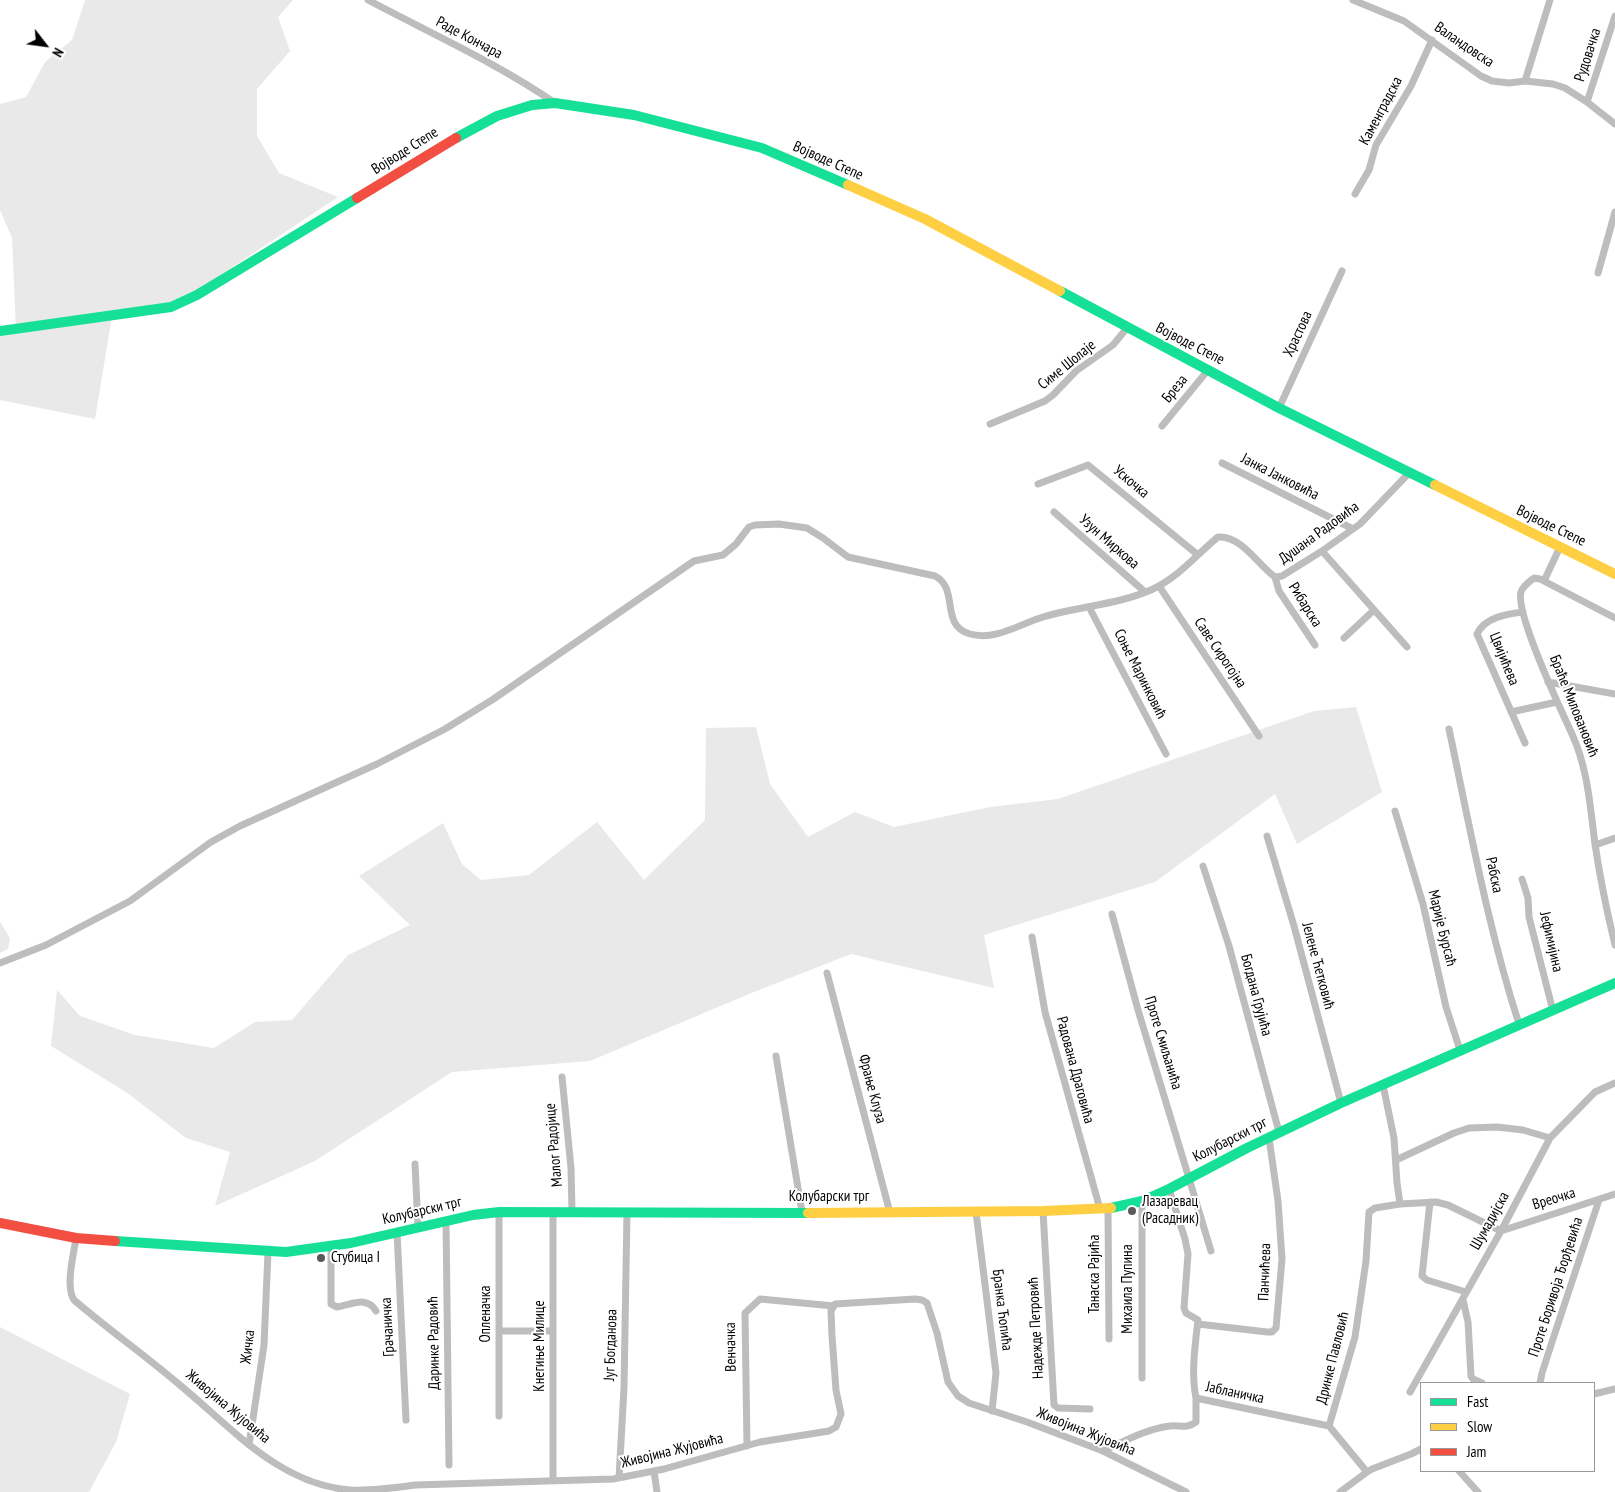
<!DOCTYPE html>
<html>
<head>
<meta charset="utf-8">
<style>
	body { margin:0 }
	#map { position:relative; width:1615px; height:1492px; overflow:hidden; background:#fff; font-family:"PT Sans Narrow",sans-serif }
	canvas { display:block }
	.legend { position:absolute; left:1420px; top:1382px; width:175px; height:90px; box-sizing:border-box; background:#fff; border:1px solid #999; margin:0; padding:6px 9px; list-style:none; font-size:15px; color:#000 }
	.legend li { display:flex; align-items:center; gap:10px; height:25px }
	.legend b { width:25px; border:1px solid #999 }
	.north { position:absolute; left:20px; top:20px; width:50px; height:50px; -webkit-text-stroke:4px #fff; paint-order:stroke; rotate:120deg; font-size:14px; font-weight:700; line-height:20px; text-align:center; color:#000 }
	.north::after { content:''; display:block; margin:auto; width:18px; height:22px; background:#000; clip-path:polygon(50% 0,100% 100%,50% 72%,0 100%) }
</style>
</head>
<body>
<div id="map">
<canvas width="1615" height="1492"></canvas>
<ul class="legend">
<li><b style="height:6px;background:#16e098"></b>Fast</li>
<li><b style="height:6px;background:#ffcf43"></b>Slow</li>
<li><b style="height:6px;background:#f24e42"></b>Jam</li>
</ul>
<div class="north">N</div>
</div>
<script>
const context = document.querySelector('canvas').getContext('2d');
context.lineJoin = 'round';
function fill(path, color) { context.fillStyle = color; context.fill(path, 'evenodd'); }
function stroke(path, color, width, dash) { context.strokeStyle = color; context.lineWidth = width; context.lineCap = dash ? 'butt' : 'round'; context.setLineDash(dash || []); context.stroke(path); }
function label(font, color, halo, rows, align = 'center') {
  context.font = font + ' "PT Sans Narrow",sans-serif'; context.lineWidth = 4; context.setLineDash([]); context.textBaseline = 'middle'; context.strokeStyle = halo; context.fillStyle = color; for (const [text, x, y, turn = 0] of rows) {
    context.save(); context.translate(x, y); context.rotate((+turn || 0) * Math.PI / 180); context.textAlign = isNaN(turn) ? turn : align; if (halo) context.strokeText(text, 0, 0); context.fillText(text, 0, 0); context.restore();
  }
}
fill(new Path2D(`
	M85 0H293L278 17 290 51 257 89V136L279 173 338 197 172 307 113 310 95 419 0 400V335L16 330 12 238 0 210V104L26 97 45 62 72 40Z
	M1356 707 1382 792 1297 844 1275 794 1155 882 984 935 994 988 851 954 749 994 590 1061 452 1072 315 1161 215 1206 230 1152 186 1138 126 1092 51 1046 57 990 80 1016 135 1035 214 1048 255 1022 292 1020 348 955 410 925 359 876 443 823 462 864 481 880 529 875 597 822 644 880 705 820 706 728 756 727 770 784 808 837 855 812 894 827 990 807 1058 799 1314 711Z
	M0 922 10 938 8 949 0 953Z
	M0 1327 130 1394 116 1442 89 1492H0Z`), '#e9e9e9');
stroke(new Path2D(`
	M368 0C430 33 497 63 555 103
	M1353 0 1404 21 1481 76 1492 81 1509 83 1525 81 1553 84 1565 88 1587 102 1615 124
	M1525 81 1550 0
	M1587 102 1615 16
	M1355 194 1369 170 1376 145 1411 86 1432 40
	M1598 273 1615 212
	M1279 408 1342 271
	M990 424 1045 401 1053 395 1076 371 1113 345 1127 328
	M1162 426 1208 370
	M1222 463 1353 529
	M1038 484 1088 465 1198 555
	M1054 512 1145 592
	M1322 551 1407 647
	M1275 577 1279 591 1315 645
	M1544 581 1560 547
	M1159 586 1259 736
	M1089 607 1166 754
	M1523 612C1507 614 1485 617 1477 634L1525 743
	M1615 618 1540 579 1534 578C1529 582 1523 586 1521 592 1515 613 1561 710 1572 734 1588 769 1590 806 1595 844 1600 878 1607 912 1615 945
	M1344 638 1374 610
	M1548 682 1615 694
	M1511 712 1557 702
	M1449 729C1470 828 1488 928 1519 1024
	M1395 811 1423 904 1446 1007 1460 1050
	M1267 836 1294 926 1341 1103
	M1595 845 1615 838
	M1203 866 1229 946 1279 1132
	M1522 879 1528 898 1529 917 1553 1011
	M1112 914 1138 1010 1211 1251
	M1032 937 1045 1012 1100 1209
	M0 963 46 945 130 901 211 842 240 826 377 764 445 729 492 700 694 561 723 555 736 544 749 527 755 525 779 524 807 528 823 538 848 557 935 576C960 589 939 625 970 634 995 641 1020 624 1043 617 1079 606 1118 605 1153 589 1179 577 1196 555 1218 537 1241 535 1258 565 1275 577L1282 576 1322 551 1360 524 1410 472
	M827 973 890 1213
	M776 1056 802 1212
	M562 1077 571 1168 572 1211
	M1383 1085 1394 1138 1397 1183 1400 1204
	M1396 1160 1454 1133 1469 1128 1497 1127 1523 1130 1550 1138
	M415 1164 418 1227
	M1169 1189 1185 1239 1188 1254 1184 1308 1186 1313 1198 1320C1195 1346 1191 1373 1196 1398
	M1430 1202 1422 1276 1427 1280 1466 1292
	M1108 1209 1109 1339
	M553 1211V1481
	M1043 1211 1054 1405 1058 1408 1090 1409
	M976 1212 996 1373 992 1411
	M446 1221 449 1465
	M397 1232 406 1420
	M76 1238C74 1253 65 1287 74 1300 109 1330 146 1356 181 1386 232 1428 280 1485 351 1490 372 1491 394 1488 415 1485L613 1479 664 1469 760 1442 829 1431 836 1427 841 1414 836 1390 832 1336 831 1311 835 1304 915 1299 922 1300 927 1303 937 1333 948 1382 958 1396 969 1403 1027 1422 1103 1451 1186 1492
	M331 1246V1304L337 1307C351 1305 367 1295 376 1311
	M1463 1300 1468 1322 1471 1376 1473 1379 1482 1383
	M1198 1324 1267 1332H1272L1276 1328 1282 1259 1278 1201 1269 1138
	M500 1331H553
	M1142 1378V1201
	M1540 1383 1542 1373 1552 1342 1599 1200
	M1410 1392 1501 1231 1550 1138 1595 1092 1615 1083
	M1594 1394 1615 1389
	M499 1416V1212
	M249 1445 264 1345 268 1252
	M747 1446 745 1313 760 1299 834 1306
	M1421 1449 1411 1454 1372 1469 1367 1472 1329 1426 1355 1337 1366 1261 1369 1212 1375 1208 1400 1204 1436 1202 1448 1205 1501 1231 1615 1194
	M1103 1451C1125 1441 1146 1429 1170 1426 1180 1425 1187 1429 1196 1422V1398L1329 1426
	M654 1471 657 1492
	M1459 1471 1478 1492
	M619 1478 624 1388 627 1212
	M1340 1492 1367 1472`), '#bdbdbd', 7);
stroke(new Path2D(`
	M456 138 497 116 532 105 555 103 634 115 762 148 848 185
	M1060 291 1279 408 1435 485
	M0 331 171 307 197 295 357 198
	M1111 1208 1142 1201 1169 1189 1247 1148 1341 1103 1615 983
	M115 1241 286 1252 351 1243 473 1215 499 1212 808 1213`), '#16e098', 10);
stroke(new Path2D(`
	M848 185 925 219 1060 291
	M1435 485 1615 574
	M808 1213 1043 1211 1111 1208`), '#ffcf43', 10);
stroke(new Path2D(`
	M357 198 456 138
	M0 1223 76 1238 115 1241`), '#f24e42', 10);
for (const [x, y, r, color] of [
	[1132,1211,5,"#595959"],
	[321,1258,5,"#595959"]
]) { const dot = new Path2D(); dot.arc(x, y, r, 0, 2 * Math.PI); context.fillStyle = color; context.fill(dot); stroke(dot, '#fff', 2); }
label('15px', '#000', '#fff', [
	["Раде Кончара",469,38,28],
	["Валандовска",1464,45,34],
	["Рудовачка",1588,55,-72],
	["Каменградска",1381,111,-62],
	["Војводе Степе",405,151,-32],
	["Војводе Степе",828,161,24],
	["Храстова",1298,334,-65],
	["Војводе Степе",1190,344,27],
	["Симе Шолаје",1067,365,-39],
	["Бреза",1175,389,-51],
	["Јанка Јанковића",1280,477,27],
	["Ускочка",1131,482,40],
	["Војводе Степе",1551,526,26],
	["Душана Радовића",1319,533,-36],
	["Узун Миркова",1109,542,41],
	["Рибарска",1305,605,58],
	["Саве Сирогојна",1220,653,56],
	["Цвијићева",1504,659,68],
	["Соње Маринковић",1140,674,63],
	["Браће Миловановић",1574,706,68],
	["Рабска",1494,875,78],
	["Марије Бурсаћ",1442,928,76],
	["Јефимијина",1551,942,77],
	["Јелене Ћетковић",1318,966,75],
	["Богдана Грујића",1256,995,75],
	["Проте Смиљанића",1163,1043,73],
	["Радована Драговића",1075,1070,75],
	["Фрање Клуза",872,1089,75],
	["Колубарски трг",1230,1140,-27],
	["Малог Радојице",554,1145,-95],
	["Колубарски трг",829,1197],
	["Вреочка",1554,1199,-17],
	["Колубарски трг",422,1211,-13],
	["Шумадијска",1490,1221,-61],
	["Панчићева",1265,1272,-88],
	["Танаска Рајића",1095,1274,-90],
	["Проте Боривоја Ђорђевића",1556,1287,-72],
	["Михаила Пупина",1128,1289,-90],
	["Бранка Ћопића",1002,1310,83],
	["Опленачка",486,1314,-90],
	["Грачаничка",388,1327,-93],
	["Надежде Петровић",1036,1328,-93],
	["Даринке Радовић",434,1343,-91],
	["Југ Богданова",611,1345,-88],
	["Кнегиње Милице",540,1346,-90],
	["Жичка",248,1347,-83],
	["Венчачка",731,1347,-91],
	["Дринке Павловић",1333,1358,-76],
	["Јабланичка",1235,1393,12],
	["Живојина Жујовића",228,1407,40],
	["Живојина Жујовића",1086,1432,22],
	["Живојина Жујовића",672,1451,-14]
]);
label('15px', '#000', '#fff', [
	["Лазаревац",1142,1202],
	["(Расадник)",1142,1219],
	["Стубица I",331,1258]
], 'left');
</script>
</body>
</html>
